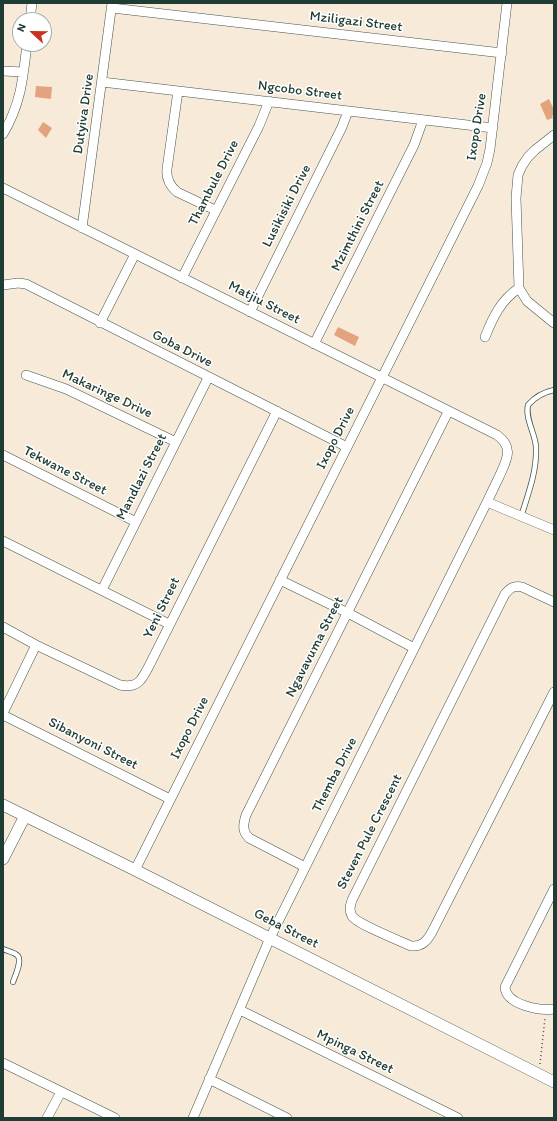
<!DOCTYPE html>
<html>
<head>
<meta charset="utf-8">
<style>
	body { margin:0 }
	#map { position:relative; width:557px; height:1121px; overflow:hidden; background:#f8ead8; font-family:Itim,sans-serif }
	canvas { display:block }
	.frame { position:absolute; inset:0; border:4px solid #1f3d34; pointer-events:none }
	.north { position:absolute; left:12px; top:12px; width:40px; height:40px; box-sizing:border-box; background:#fff; border:1px solid #a5b1ae; border-radius:50%; rotate:292deg; font-size:11px; font-weight:700; line-height:16px; text-align:center; color:#1f3d34 }
	.north::after { content:''; display:block; margin:auto; width:14px; height:18px; background:#c8321e; clip-path:polygon(50% 0,100% 100%,50% 72%,0 100%) }
</style>
</head>
<body>
<div id="map">
<canvas width="557" height="1121"></canvas>
<div class="frame"></div>
<div class="north">N</div>
</div>
<script>
const context = document.querySelector('canvas').getContext('2d');
context.lineJoin = 'round';
function fill(path, color) { context.fillStyle = color; context.fill(path, 'evenodd'); }
function stroke(path, color, width, dash) { context.strokeStyle = color; context.lineWidth = width; context.lineCap = dash ? 'butt' : 'round'; context.setLineDash(dash || []); context.stroke(path); }
function label(font, color, halo, rows, align = 'center') {
  context.font = font + ' Itim,sans-serif'; context.lineWidth = 3; context.setLineDash([]); context.textBaseline = 'middle'; context.strokeStyle = halo; context.fillStyle = color; for (const [text, x, y, turn = 0] of rows) {
    context.save(); context.translate(x, y); context.rotate((+turn || 0) * Math.PI / 180); context.textAlign = isNaN(turn) ? turn : align; if (halo) context.strokeText(text, 0, 0); context.fillText(text, 0, 0); context.restore();
  }
}
fill(new Path2D(`
	M36 86 52 87 51 99 35 97Z
	M549 99 554 110V114L552 116 553 118 547 120 540 104Z
	M43 122 52 128 46 138 38 130Z
	M338 327 359 337 355 346 334 335Z`), '#e4a37f');
const service = new Path2D(`
	M521 517C528 494 537 472 536 447 535 433 525 419 528 405 535 397 544 392 554 390
	M3 949C7 951 15 952 18 956 22 962 15 976 13 982`);
const minor = new Path2D(`
	M112 8 502 53
	M30 20 32 3
	M3 71 23 72
	M102 82 493 128
	M178 91 167 169C166 178 170 186 177 192L215 210
	M3 134C21 104 23 78 27 44
	M554 135 535 150 528 157 522 166 518 175 516 198 519 288 527 301 554 323
	M3 188 497 435C515 448 506 461 499 477 495 485 491 494 487 502L270 938 193 1118
	M82 228 112 3
	M182 278 259 126 269 101
	M3 285 18 283 26 284 347 447
	M250 312 342 127 348 111
	M100 323 135 254
	M485 337C493 317 501 300 519 288
	M314 344 414 145 423 120
	M26 375 66 389 176 442
	M3 455 136 522
	M487 502 554 530
	M3 541 169 624
	M280 580 348 613 414 648
	M102 590 208 378
	M554 602 522 587C514 585 510 588 505 594L352 900C350 906 349 910 352 916 357 924 400 941 411 946 422 947 427 941 432 932L554 692
	M3 627 36 645 120 685C139 689 142 679 150 664L277 411
	M3 713 36 645
	M3 715 170 799
	M305 867 249 838C242 831 243 825 246 815L448 412
	M135 870 478 186 487 163 490 149 507 3
	M554 889 505 987C506 1005 540 1011 554 1009
	M240 1010 458 1118
	M3 1063 115 1118
	M209 1079 287 1118
	M47 1118 61 1092`);
const tertiary = new Path2D(`
	M3 805 135 870 554 1082
	M3 859 25 816`);
stroke(service, '#40574d', 6);
stroke(minor, '#40574d', 10);
stroke(tertiary, '#40574d', 12);
stroke(new Path2D(`
	M540 1064 545 1018`), '#40574d', 1.5, [1, 3]);
stroke(service, '#fff', 4.5);
stroke(minor, '#fff', 9);
stroke(tertiary, '#fff', 11);
label('14px', '#1f3d34', '#fff', [
	["Mziligazi Street",356,22,7],
	["Ngcobo Street",300,91,7],
	["Dutyiva Drive",84,114,-82],
	["Ixopo Drive",477,127,-81],
	["Thambule Drive",214,183,-63],
	["Lusikisiki Drive",287,206,-63],
	["Mzimthini Street",358,226,-63],
	["Matjiu Street",264,303,27],
	["Goba Drive",182,349,27],
	["Makaringe Drive",107,394,25],
	["Ixopo Drive",336,438,-63],
	["Tekwane Street",65,471,27],
	["Mandlazi Street",142,477,-63],
	["Yeni Street",162,608,-64],
	["Ngavavuma Street",315,647,-63],
	["Ixopo Drive",190,728,-63],
	["Sibanyoni Street",93,744,27],
	["Themba Drive",335,775,-63],
	["Steven Pule Crescent",370,832,-63],
	["Geba Street",286,929,27],
	["Mpinga Street",355,1052,26]
]);
</script>
</body>
</html>
